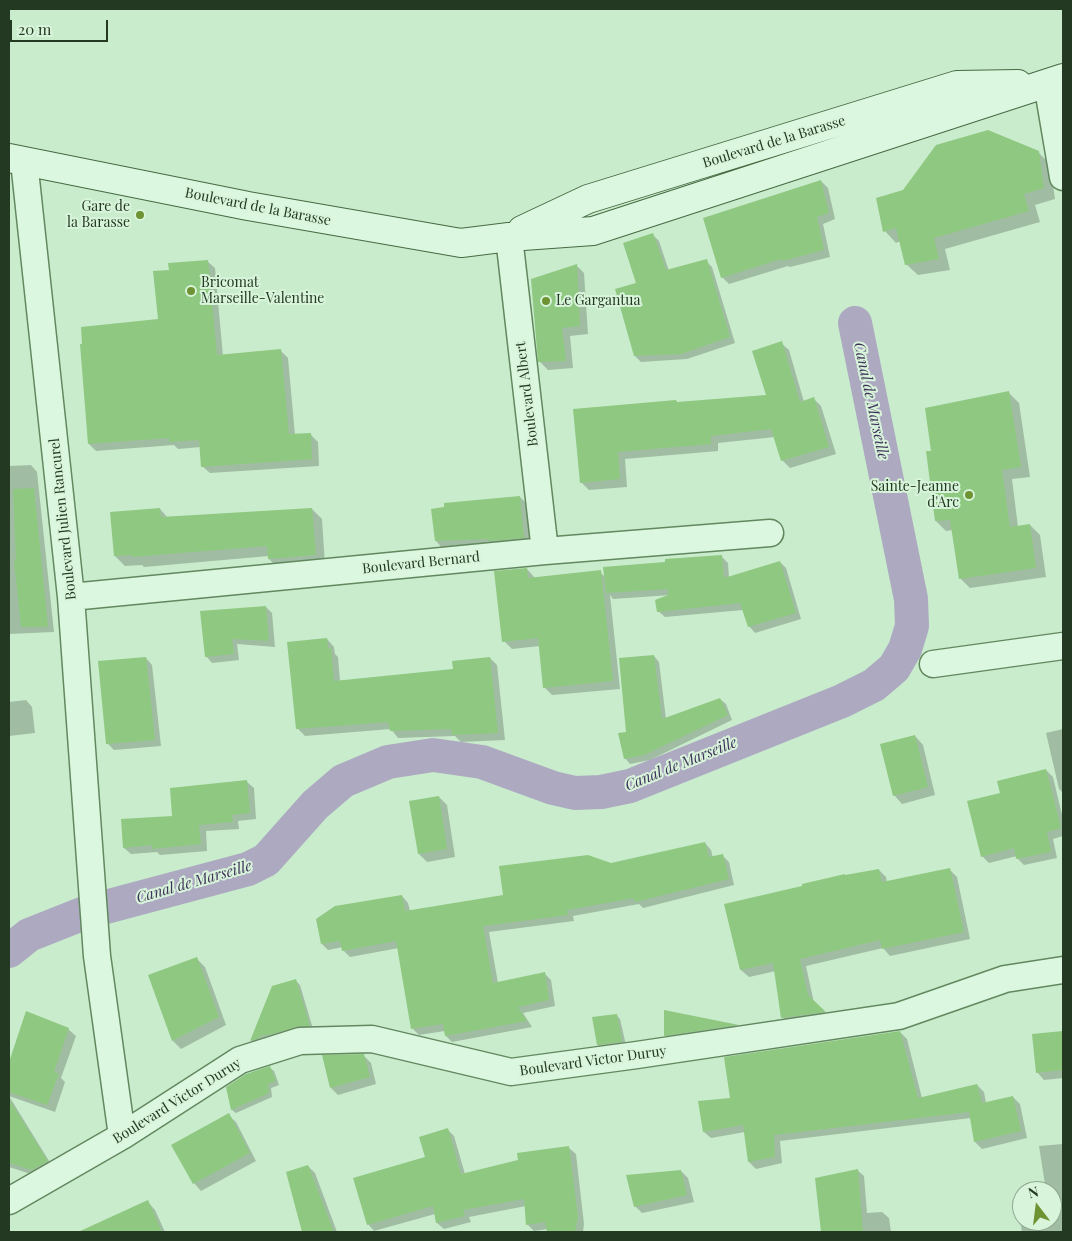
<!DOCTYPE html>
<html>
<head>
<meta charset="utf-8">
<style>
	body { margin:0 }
	#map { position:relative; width:1072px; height:1241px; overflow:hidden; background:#c9eccc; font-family:"Playfair Display",serif }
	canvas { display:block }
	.frame { position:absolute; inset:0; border:10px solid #243921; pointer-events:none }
	.north { position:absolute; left:1012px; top:1181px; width:50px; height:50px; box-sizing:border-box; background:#d8f4db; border:1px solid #90a991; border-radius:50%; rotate:345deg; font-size:14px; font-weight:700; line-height:20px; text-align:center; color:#243921 }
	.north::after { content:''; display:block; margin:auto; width:18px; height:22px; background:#6e9332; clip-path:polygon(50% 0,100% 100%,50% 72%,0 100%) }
	.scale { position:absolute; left:10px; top:20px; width:98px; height:22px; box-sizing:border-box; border:2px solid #243921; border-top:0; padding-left:6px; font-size:15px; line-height:18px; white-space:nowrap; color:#243921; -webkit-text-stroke:4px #d8f4db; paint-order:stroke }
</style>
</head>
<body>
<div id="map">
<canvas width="1072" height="1241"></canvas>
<div class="frame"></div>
<div class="north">N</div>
<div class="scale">20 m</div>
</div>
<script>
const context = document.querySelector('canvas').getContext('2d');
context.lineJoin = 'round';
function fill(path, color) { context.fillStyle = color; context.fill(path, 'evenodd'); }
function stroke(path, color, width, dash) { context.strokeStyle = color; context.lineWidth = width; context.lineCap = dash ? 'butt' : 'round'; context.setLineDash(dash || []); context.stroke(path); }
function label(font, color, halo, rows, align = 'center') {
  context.font = font + ' "Playfair Display",serif'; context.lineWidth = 4; context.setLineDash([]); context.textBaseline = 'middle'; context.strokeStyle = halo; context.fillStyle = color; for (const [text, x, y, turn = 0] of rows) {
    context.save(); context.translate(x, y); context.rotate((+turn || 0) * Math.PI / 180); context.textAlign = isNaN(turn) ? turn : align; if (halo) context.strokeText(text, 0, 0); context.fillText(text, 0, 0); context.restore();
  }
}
fill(new Path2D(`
	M1038 152 1050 164 1055 199 1035 205 1040 222 945 249 950 270 918 275 906 264 900 241 896 243 885 231Z
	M821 181 828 188 835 219 823 224 830 257 790 267 788 266 729 284 722 277Z
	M653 235 659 241 669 271 706 261 712 267 735 343 687 359 641 362 635 356 638 284Z
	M207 261 215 268 223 356 280 350 288 358 295 435 310 434 318 442 319 466 210 473 202 466 201 447 178 449 174 445 96 451 89 444 159 321 170 271Z
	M576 265 584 273 588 334 570 336 573 368 548 370 540 362Z
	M781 343 789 350 804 402 814 399 821 406 836 454 790 468 782 460 775 437 718 443V451L625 459 627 487 589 490 582 483 575 410 768 396Z
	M1009 393 1019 403 1030 477 1012 479 1018 527 1030 525 1040 535 1046 577 970 588 960 578 953 530 946 531 936 521 932 452Z
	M31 465 37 472 54 632 9 634V466Z
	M520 497 527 504 531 545 443 549 436 541Z
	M160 509 168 518 312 509 322 519 325 565 279 569 269 559V556L144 567 142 565 125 566 115 556Z
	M721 556 728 563 729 578 780 562 786 568 801 619 755 633 749 626 743 610 665 617 658 611 671 595 613 599 610 595 620 689 552 695 544 687 540 646 512 649 504 641 527 569 535 578 600 572 605 577Z
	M266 607 272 613 275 647 237 644 239 660 212 663 206 656Z
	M327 639 334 647 335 654 338 657 340 681 454 670 490 658 497 665 505 740 461 742 455 736 398 738 391 729 305 736 297 728Z
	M654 656 659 662 666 719 720 699 726 704 732 720 650 760 630 764 625 758 627 733Z
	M146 658 152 665 161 746 114 750 107 743Z
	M26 700 32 707 35 733 9 736V702Z
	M1063 729V793L1059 789 1046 733Z
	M915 736 923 745 935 795 902 804 894 795Z
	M1046 770 1053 777 1063 819V836L1053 839 1057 858 1024 865 1018 859 1017 856 989 863 982 856 1002 794Z
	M247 782 254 788 256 819 238 821 239 829 206 831 207 851 160 855 157 852 131 854 124 848 174 817Z
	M439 797 447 805 455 857 427 862 419 854Z
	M705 843 711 850 713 858 722 855 729 862 734 885 643 908 639 904 573 916 574 921 489 932 498 983 545 974 551 980 555 1006 523 1013 532 1027 452 1042 446 1036 445 1031 419 1035 413 1029 399 948 350 957 343 950V947L328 950 322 944 402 896 408 903 410 911 504 896 611 865Z
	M949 869 957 877 970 939 890 956 883 948 806 966 814 1003 831 1019 790 1025 783 1018 776 971 749 977 741 970 726 905 879 870 886 877 887 882Z
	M197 959 205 967 226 1025 181 1049 173 1041 150 976Z
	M296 981 300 985 313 1029 276 1037 261 1039 263 1042 255 1044 252 1041 272 987Z
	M665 1011 738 1026 741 1028 669 1039 665 1035Z
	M27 1013 68 1029 76 1036 61 1078 65 1082 55 1112 9 1096V1066Z
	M616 1015 620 1019 626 1045 602 1049 598 1045Z
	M900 1032 907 1039 922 1098 977 1085 984 1092 986 1103 1013 1097 1020 1104 1027 1138 982 1149 975 1142 971 1118 780 1141 782 1163 756 1169 749 1162 745 1132 711 1138 704 1132 731 1099Z
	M1063 1032V1078L1044 1080 1037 1072 1033 1035Z
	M363 1055 371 1063 376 1084 338 1095 331 1088Z
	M270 1068 274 1071 279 1085 271 1088 272 1097 236 1113 232 1110 227 1088Z
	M9 1096 54 1169 40 1177 9 1167Z
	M228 1115 236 1122 256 1161 201 1191 194 1183Z
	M448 1130 454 1136 465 1174 569 1148 576 1154 584 1224 583 1232H548V1229L534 1231 528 1225 526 1206 469 1217 471 1222 444 1229 437 1223 435 1214 374 1231 368 1224 427 1158Z
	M1063 1144V1232H1022L1019 1215 1022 1214V1221H1052V1191H1046L1039 1146Z
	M308 1166 315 1173 337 1232H304L288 1173Z
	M857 1170 864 1176 867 1213 882 1212 889 1218 891 1232H823L816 1179Z
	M681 1171 688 1178 694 1202 642 1213 635 1206Z
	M148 1202 155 1210 165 1232H93L102 1229Z`), '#0003');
stroke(new Path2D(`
	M9 951 29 935 87 912 248 869 266 860 315 805 343 781 388 762 433 755 482 762 553 788 575 793 601 792 630 786 842 701 874 685 894 668 905 649 912 626 911 599 855 323`), '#aca9c1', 34);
fill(new Path2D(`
	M988 130 1039 151 1044 188 1024 194 1029 211 934 238 939 259 905 265 896 228 883 232 876 198 903 190 936 145Z
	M821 180 829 213 817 217 824 250 782 261 781 259 721 278 703 218Z
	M653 233 666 270 707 259 730 337 681 354 634 356 615 289 636 283 623 243Z
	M208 260 217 355 281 349 289 434 311 433 312 459 201 467 199 440 169 442V438L88 444 80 344H82L81 327 158 319 153 271 169 270 168 263Z
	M577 264 580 326 562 328 566 361 538 362 531 279Z
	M782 341 800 402 814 397 829 447 781 461 771 429 711 436V444L618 452 620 479 580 483 573 409 676 400 677 402 766 395 752 351Z
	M1009 391 1021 467 1002 470 1010 527 1030 524 1036 568 959 579 950 520 935 521 926 451H931L925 408Z
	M34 488 48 627H21L14 561 16 560 13 489Z
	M520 496 524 538 488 541V539L435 541 431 509 444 507V503Z
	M160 508 161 517 312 508 316 555 268 559 267 546 132 557V555L114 556 110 512Z
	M722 555 724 578 780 561 796 613 748 627 740 603 657 612 655 600 668 595V589L606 593 603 567 665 562V559Z
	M527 568 528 578 601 570 613 681 543 688 538 638 502 642 494 571Z
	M266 606 269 641 232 639 234 654 205 657 200 611Z
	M327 638 328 649 331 648 334 681 453 669 452 661 490 657 498 733 452 735 451 729 390 731 388 722 296 729 287 642Z
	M654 655 662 719 720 698 728 715 644 755 624 759 618 733 626 732 619 658Z
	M146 657 155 740 106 744 98 661Z
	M915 735 928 787 893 796 880 744Z
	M1046 769 1061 828 1047 832 1051 852 1016 859 1014 848 981 857 967 801 1000 793 997 781Z
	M247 780 250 813 232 815 233 822 199 825 201 844 152 849V845L123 848 121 819 172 816 170 788Z
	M439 796 447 849 418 854 409 801Z
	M705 842 709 857 723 854 729 879 635 902 634 898 567 910 568 915 483 926 493 983 545 972 549 1000 518 1007 527 1021 445 1036 443 1024 411 1029 396 941 342 951 340 941 321 944 316 919 335 906 402 895 405 911 503 895 499 866 588 855 611 863Z
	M950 868 964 932 882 949 880 940 800 959 808 995 826 1012 781 1018 773 963 740 970 724 904 802 886V884L845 874V875L879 869 882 882Z
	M197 957 219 1017 172 1041 148 975Z
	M296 979 310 1026 296 1027 272 1034 259 1036 260 1038 250 1041 272 986Z
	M664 1010 739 1025 664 1036Z
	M26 1011 69 1028 54 1072 59 1074 47 1105 9 1092V1062Z
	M617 1014 622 1042 597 1045 592 1017Z
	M900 1031 918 1098 977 1084 982 1103 1013 1096 1021 1131 974 1142 969 1112 774 1135 775 1157 748 1162 743 1125 703 1132 698 1101 730 1098 724 1057Z
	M1063 1031V1070L1036 1073 1032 1034Z
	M364 1054 370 1077 330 1088 322 1055Z
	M270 1066 276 1081 268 1084 269 1093 231 1110 226 1087 246 1074Z
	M9 1099 48 1161 32 1170 9 1163Z
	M229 1113 250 1153 193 1184 171 1145Z
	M448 1128 461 1174 518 1160 517 1153 569 1146 578 1217 575 1232H547L545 1222 526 1225 524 1199 463 1210 465 1216 436 1223 433 1206 367 1225 353 1178 425 1157 419 1137Z
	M308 1165 334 1232H302L286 1172Z
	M858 1169 863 1232H821L815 1178Z
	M681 1170 687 1195 634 1207 626 1175Z
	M148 1200 162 1232H78Z`), '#8fc881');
const minor = new Path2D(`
	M1047 83 1063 177
	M24 161 71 597 97 956 122 1136
	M509 237 545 551
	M71 597 545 551 770 533
	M933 664 1063 646
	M9 1201 122 1136 240 1060 300 1041 372 1039 511 1072 637 1055 899 1016 1005 979 1063 970`);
const secondary = new Path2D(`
	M9 158 248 206 461 243 509 237 593 231 1063 78
	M522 230 588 199 957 85 1018 84`);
stroke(minor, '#62885f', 29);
stroke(secondary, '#466a42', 30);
stroke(minor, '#dcf7df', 26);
stroke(secondary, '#dcf7df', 28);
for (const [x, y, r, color] of [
	[140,215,5,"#6e9332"],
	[191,291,5,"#6e9332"],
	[546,301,5,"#6e9332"],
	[969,495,5,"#6e9332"]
]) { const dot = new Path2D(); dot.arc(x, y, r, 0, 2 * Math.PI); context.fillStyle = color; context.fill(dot); stroke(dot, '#d8f4db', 2); }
label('14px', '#243921', '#d8f4db', [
	["Boulevard de la Barasse",774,142,-17],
	["Boulevard de la Barasse",258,207,11],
	["Boulevard Albert",527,394,-97],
	["Boulevard Julien Rancurel",63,519,-96],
	["Boulevard Bernard",421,563,-6],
	["Boulevard Victor Duruy",593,1061,-8],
	["Boulevard Victor Duruy",177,1101,-32]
]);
label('14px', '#243921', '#d8f4db', [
	["Gare de",130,207],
	["la Barasse",130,223],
	["Bricomat",201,283,"left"],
	["Marseille-Valentine",201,299,"left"],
	["Le Gargantua",556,301,"left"],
	["Sainte-Jeanne",959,487],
	["d'Arc",959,503]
], 'right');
label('italic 15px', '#3e3158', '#d8f4db', [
	["Canal de Marseille",871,401,78],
	["Canal de Marseille",681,764,-22],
	["Canal de Marseille",194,882,-16]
]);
</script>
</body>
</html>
